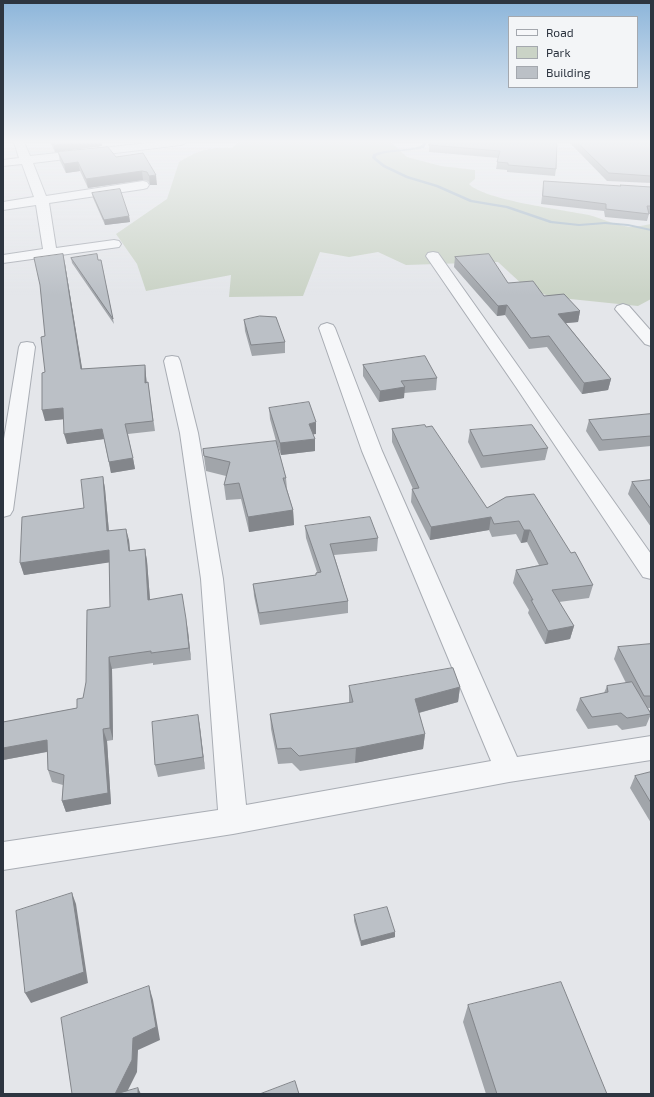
<!DOCTYPE html>
<html>
<head>
<meta charset="utf-8">
<style>
	body { margin:0 }
	#map { position:relative; width:654px; height:1097px; overflow:hidden; background:#e4e6ea; font-family:"Exo 2",sans-serif }
	canvas { display:block }
	.frame { position:absolute; inset:0; border:4px solid #2d3540; pointer-events:none }
	.legend { position:absolute; left:508px; top:16px; width:130px; height:72px; box-sizing:border-box; background:#f3f5f7; border:1px solid #a4a8ae; margin:0; padding:5px 7px; list-style:none; font-size:12px; color:#2d3540 }
	.legend li { display:flex; align-items:center; gap:8px; height:20px }
	.legend b { width:20px; border:1px solid #a4a8ae }
</style>
</head>
<body>
<div id="map">
<canvas width="654" height="1097"></canvas>
<div class="frame"></div>
<ul class="legend">
<li><b style="height:5px;background:#f6f7f9"></b>Road</li>
<li><b style="height:11px;background:#cad3c6"></b>Park</li>
<li><b style="height:11px;background:#bbc0c6"></b>Building</li>
</ul>
</div>
<script>
const context = document.querySelector('canvas').getContext('2d');
context.lineJoin = 'round';
function fill(path, color) { context.fillStyle = color; context.fill(path, 'evenodd'); }
function stroke(path, color, width, dash) { context.strokeStyle = color; context.lineWidth = width; context.lineCap = dash ? 'butt' : 'round'; context.setLineDash(dash || []); context.stroke(path); }
fill(new Path2D(`
	M238 142H391L407 157 441 166 475 170V179L469 184C484 200 564 210 589 215 603 219 615 225 630 227 637 227 644 225 651 224V299L638 306 551 297 524 286 498 262 406 265 378 252 349 257 320 252 303 296 229 297 231 275 146 291 137 264 116 234 167 199 179 162C199 150 209 147 232 148Z`), '#cad3c6');
fill(new Path2D(`
	M350 142H378L376 143H352Z
	M424 142H427L424 148C408 152 391 150 376 156V158L385 165 408 176 438 185 472 200 508 206 552 221 579 224 605 222 628 224 651 229V231L628 226 605 224 579 226 550 223 506 208 470 202 436 187 406 178 383 167 372 158 373 154C389 148 405 151 421 146Z`), '#a3b6c6');
const minor = new Path2D(`
	M14 142H24L30 156 157 142H187L181 145 33 163 46 196 143 181 147 182 149 185 147 188 143 189 49 203 56 248 114 240 119 241 121 244 119 247 3 263V255L43 249 36 205 3 210V202L34 197 22 164 3 166V160L19 158Z
	M433 252 438 253 651 554V579L643 577 516 387 426 256 428 253Z
	M623 304 629 306 651 331V346L645 344 615 309 617 306Z
	M327 323 333 325 335 328 382 451 517 757 651 736V760L509 782 233 834 3 870V842L218 810 201 579 180 433 164 361 166 357 172 356 178 357 180 361 198 433 223 579 246 805 491 761 362 451 319 328 321 325Z
	M27 342 33 343 35 347 13 510 10 515 3 517V445L19 347 21 343Z`);
stroke(minor, '#a9adb4', 2);
fill(minor, '#f6f7f9');
fill(new Path2D(`
	M50 142H102V146L55 152Z
	M557 142 556 169 555 176 507 172V170L496 169 498 158 429 152V145Z
	M569 142H651V183L607 181Z
	M58 152 116 157 143 153 157 185H150L148 181 143 180 88 188 80 171 66 173 60 161Z
	M544 181 620 186V185L651 187V214H649L647 221 605 217 604 211 541 204Z
	M92 193 129 216 130 222 105 225 93 198Z
	M455 257 508 283 544 296 580 311 578 322 566 323 611 379 608 390 582 394 547 347 529 349 505 315 497 316 454 267Z
	M71 258 98 260H101L114 324 72 263Z
	M65 264 82 369 145 365 146 376 147 383 148 382 155 431 128 434 135 469 111 473 104 439 67 444 63 419 45 421V336Z
	M244 320 285 342V353L252 356 245 331Z
	M363 365 437 378 436 390 404 393V398L379 402 363 376Z
	M269 408 316 434H313L315 439V451L281 455 277 444 286 478 287 489 293 510 294 525 249 532 241 499 226 500 224 485 226 476 206 471 203 449 276 441 270 419Z
	M651 414V446L599 451 586 431 589 420Z
	M426 427 487 508 506 497 593 585 589 598 559 602 574 626 570 639 545 644 528 613 529 610 513 583 516 570 539 565 527 542 521 543 516 534 492 537 489 530 430 540 411 502 412 489H413L392 442V429Z
	M470 430 548 448 545 460 481 468 468 442Z
	M103 477 105 489 109 531 129 540 130 551 145 549 147 561 150 600 188 631 191 660 153 665V663L112 669 113 740 107 741 111 804 66 812 62 801 63 785 52 782 48 770 47 752 3 760V722L77 708 83 698 110 607 109 562 24 575 20 563 84 508Z
	M651 480V527L628 494 632 482Z
	M305 526 378 538 377 551 334 555 348 601V613L260 625 254 596 253 584 316 575V573L317 572 306 538Z
	M651 644V708H648L651 713V714L646 726 622 730 617 725 588 729 576 710 580 698 604 693 607 686 626 683 614 659 618 647Z
	M349 686 460 687 458 702 419 713 425 734 423 749 355 763 300 771 292 763 278 764 271 729 270 714 349 703Z
	M198 715 205 769 158 777 155 765Z
	M651 772V823L630 788 635 776Z
	M354 915 395 937 361 946 354 921Z
	M468 1005 607 1094H486L463 1022Z`), '#a1a5aa');
fill(new Path2D(`
	M89 142H102V146L55 152 54 145Z
	M78 162 80 171 66 173 64 164Z
	M142 171 143 180 88 188 86 179Z
	M156 175 157 185H150L149 176Z
	M129 216 130 222 105 225 104 220Z
	M63 254 65 264 84 380 81 369Z
	M507 305 505 315 497 316 498 306Z
	M580 311 578 322 556 324 558 314Z
	M145 365 146 376 147 394 145 383Z
	M611 379 608 390 582 394 584 383Z
	M405 387 404 398 379 402 380 391Z
	M63 408 66 419 45 421 42 410Z
	M316 422V434L309 435V424Z
	M102 429 104 439 67 444 64 434Z
	M315 439V451L281 455 280 443Z
	M133 458 135 469 111 473 109 462Z
	M103 477 105 489 110 543 107 531Z
	M293 510 294 525 249 532 248 517Z
	M491 517 489 530 430 540 431 527Z
	M126 529 129 540 131 563 129 551Z
	M524 530H530L527 542 521 543Z
	M145 549 147 561 151 612 148 600Z
	M109 550 112 562 24 575 20 563Z
	M186 619 188 631 191 660 189 648Z
	M574 626 570 639 545 644 548 631Z
	M109 657 112 669 113 740 110 728Z
	M460 687 458 702 414 714 415 699Z
	M198 715 200 727 205 769 203 757Z
	M103 729 107 741 111 804 66 812 62 801Z
	M425 734 423 749 355 763 356 748Z
	M47 740 51 751 3 760V748Z
	M72 893 76 904 88 983 31 1003 25 993Z
	M395 932V937L361 946V941Z
	M149 986 153 1000 160 1040 138 1050 137 1072 126 1094H115L133 1038Z
	M138 1088 141 1094H138Z`), '#83868b');
const building = new Path2D(`
	M52 142H89L54 145Z
	M430 142H557L556 169 508 165V163L497 162 500 151 429 145Z
	M577 142H651V176L609 173Z
	M108 147 116 157 143 153 156 175 149 176 147 172 142 171 86 179 78 162 64 164 58 152Z
	M544 181 621 186 620 185 651 187V206H647L649 214 606 209V204L543 196Z
	M120 189 129 216 104 220 92 193Z
	M63 254 81 369 145 365V383L148 382 153 421 125 424 133 458 109 462 102 429 64 434 63 408 42 410V373L45 372 41 337 45 336 40 285 34 258Z
	M97 254 98 260H101L113 319 71 258Z
	M489 254 508 283 533 281 544 296 564 294 580 311 558 314 611 379 584 383 549 336 531 338 507 305 498 306 455 257Z
	M260 316 276 317 285 342 251 345 244 320Z
	M425 356 437 378 401 381 405 387 380 391 363 365Z
	M309 402 316 422 309 424 315 439 280 443 269 408Z
	M651 414V436L602 440 589 420Z
	M425 425 426 427 432 426 487 508 506 497 534 494 571 553 575 552 593 585 552 590 574 626 548 631 531 600H533L516 570 548 564 530 530H524L519 521 494 524 491 517 431 527 412 489 419 488 392 429Z
	M532 425 548 448 483 456 470 430Z
	M276 441 286 478H283L293 510 248 517 239 483 224 485 230 462 204 456 203 449Z
	M103 477 107 531 126 529 129 551 145 549 148 600 182 594 186 619 189 648 151 653V651L109 657 110 728 103 729 108 793 62 801 64 775 48 770 47 740 3 748V722L77 708V699L83 698 86 682 87 610 110 607 109 550 20 563 22 517 84 508 81 480Z
	M651 480V509L632 482Z
	M370 517 378 538 330 544 348 601 259 613 253 584 316 575V573L321 572 305 526Z
	M651 644V696H644L618 647Z
	M453 668 460 687 415 699 425 734 356 748 299 756 291 748 277 749 270 714 353 702 349 686Z
	M632 682 651 714 627 718 621 713 592 717 580 698 608 692 607 686Z
	M198 715 203 757 155 765 152 722Z
	M651 772V803L635 776Z
	M72 893 84 972 25 993 16 911Z
	M387 907 395 932 361 941 354 915Z
	M561 982 607 1094H497L468 1005Z
	M149 986 156 1027 133 1038 132 1060 115 1094H72L61 1018Z
	M295 1081 299 1094H260Z
	M138 1088V1094H116Z`);
fill(building, '#bbc0c6');
stroke(building, '#83868b', 1);
const sky = context.createLinearGradient(0, 0, 0, 295);
sky.addColorStop(0, '#8cb5da');
sky.addColorStop(0.48, '#f3f4f6');
sky.addColorStop(1, '#f3f4f600');
context.fillStyle = sky;
context.fillRect(0, 0, 654, 295);
</script>
</body>
</html>
